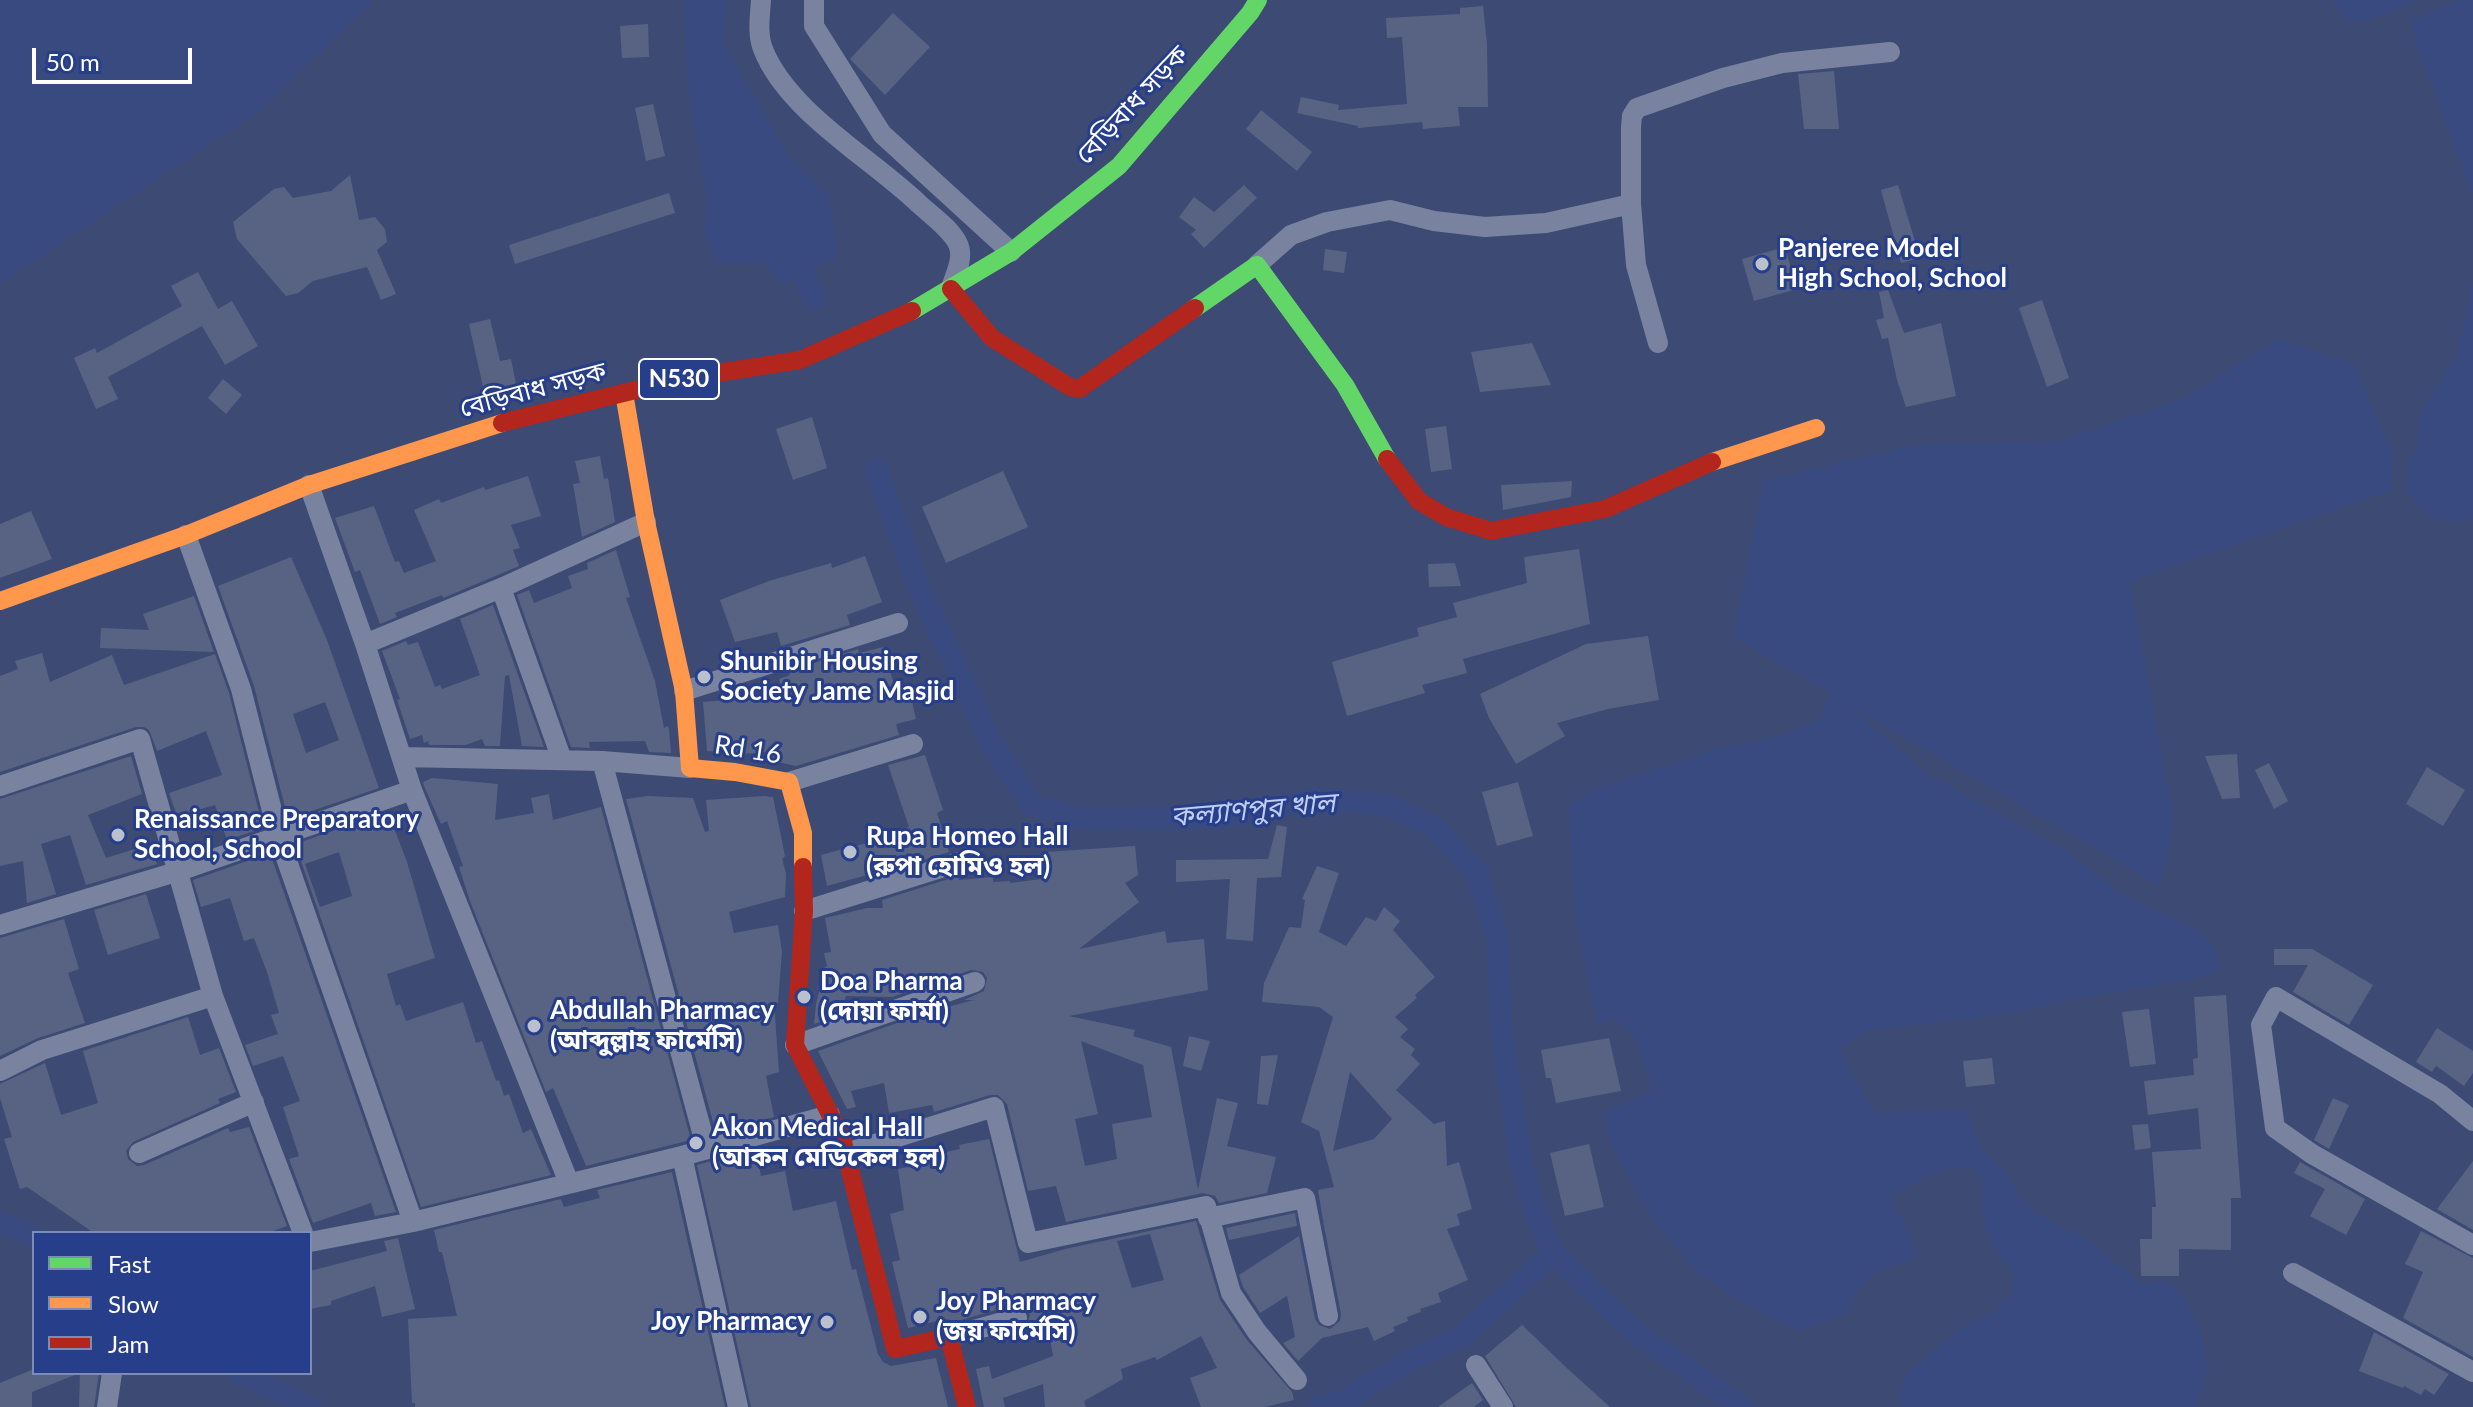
<!DOCTYPE html>
<html>
<head>
<meta charset="utf-8">
<style>
	body { margin:0 }
	#map { position:relative; width:2473px; height:1407px; overflow:hidden; background:#3d4a74; font-family:Lato,sans-serif }
	canvas { display:block }
	.legend { position:absolute; left:32px; top:1231px; width:280px; height:144px; box-sizing:border-box; background:#273e8a; border:2px solid #7d8bb9; margin:0; padding:10px 14px; list-style:none; font-size:24px; color:#fff }
	.legend li { display:flex; align-items:center; gap:16px; height:40px }
	.legend b { width:40px; border:2px solid #7d8bb9 }
	.scale { position:absolute; left:32px; top:48px; width:160px; height:36px; box-sizing:border-box; border:4px solid #fff; border-top:0; padding-left:10px; font-size:24px; line-height:28px; white-space:nowrap; color:#fff; -webkit-text-stroke:6px #273e8a; paint-order:stroke }
</style>
</head>
<body>
<div id="map">
<canvas width="2473" height="1407"></canvas>
<ul class="legend">
<li><b style="height:10px;background:#63d668"></b>Fast</li>
<li><b style="height:10px;background:#ff974d"></b>Slow</li>
<li><b style="height:10px;background:#b3261e"></b>Jam</li>
</ul>
<div class="scale">50 m</div>
</div>
<script>
const context = document.querySelector('canvas').getContext('2d');
context.lineJoin = 'round';
function fill(path, color) { context.fillStyle = color; context.fill(path, 'evenodd'); }
function stroke(path, color, width, dash) { context.strokeStyle = color; context.lineWidth = width; context.lineCap = dash ? 'butt' : 'round'; context.setLineDash(dash || []); context.stroke(path); }
function label(font, color, halo, rows, align = 'center') {
  context.font = font + ' Lato,"Noto Sans Bengali",sans-serif'; context.lineWidth = 6; context.setLineDash([]); context.textBaseline = 'middle'; context.strokeStyle = halo; context.fillStyle = color; for (const [text, x, y, turn = 0] of rows) {
    context.save(); context.translate(x, y); context.rotate((+turn || 0) * Math.PI / 180); context.textAlign = isNaN(turn) ? turn : align; if (halo) context.strokeText(text, 0, 0); context.fillText(text, 0, 0); context.restore();
  }
}
fill(new Path2D(`
	M0 0H373L261 110 0 284Z
	M684 0H727L723 42 789 157 830 197 837 257 782 285 766 263H716L704 230 708 207 688 87Z
	M2332 0H2418L2379 17 2349 23Z
	M2458 0H2473V194L2415 41 2411 21Z
	M2473 282V517L2464 522 2431 519 2407 492 2409 462 2416 452 2419 420 2434 389 2457 356Z
	M2278 339 2354 364 2393 456 2391 490 2129 582 2174 820 2160 886 1848 705 1927 774 2067 851 2120 893 2202 932 2216 951 2221 969 2200 978 2072 999 2010 1014 1871 1030 1839 1048 1854 1080 1876 1113 1966 1109 1979 1146 2003 1170 2021 1198 2038 1215 2089 1241 2113 1262 2127 1269 2138 1284 2165 1280 2185 1299 2202 1338 2208 1368 2195 1407H1903L1900 1393 1905 1377 1955 1332 1998 1309 2012 1292 2014 1273C1999 1256 1984 1236 1983 1212 1982 1200 1985 1185 1979 1174 1966 1153 1907 1186 1892 1195L1893 1209 1903 1220 1917 1257C1880 1269 1860 1275 1846 1314L1800 1331 1771 1319 1699 1275 1651 1217 1613 1148 1603 1113 1653 1089 1635 1037 1614 1018 1599 1026 1577 929 1568 806 1595 788 1714 750 1781 735 1818 720 1831 694 1734 637 1763 481 1910 446 2054 442 2179 401Z`), '#394a81');
stroke(new Path2D(`
	M804 275 814 299
	M876 469 918 585 991 742 1032 805 1083 819 1203 818 1233 816 1316 799 1388 805 1434 827 1476 872 1498 940 1501 1027 1519 1152 1533 1206 1553 1253 1632 1330 1742 1407
	M0 1222 34 1237
	M239 1373 311 1407
	M1319 1407 1344 1401 1410 1360 1462 1337 1553 1253`), '#394a81', 22);
fill(new Path2D(`
	M1483 6 1487 44 1488 107H1458L1460 126 1423 129 1422 122 1358 128V126L1297 113 1301 97 1339 105 1338 110 1407 104 1402 37 1387 38 1386 18 1460 14V8Z
	M893 13 930 47 885 95 850 59Z
	M648 24 649 57 622 58 620 26Z
	M1834 71 1839 129H1804L1798 74Z
	M653 104 665 156 646 161 635 108Z
	M1261 110 1312 152 1297 171 1246 129Z
	M350 175 359 220 375 217 385 229 387 242 377 250 396 294 381 300 367 267 313 281 298 293 286 296 237 239 233 222 274 189 284 187 293 198 331 191Z
	M1244 185 1257 198 1204 248 1191 234 1196 230 1179 217 1194 197 1214 212Z
	M1898 185 1920 258 1901 263 1881 190Z
	M669 193 675 213 515 264 509 245Z
	M1785 247 1797 289 1754 301 1742 259Z
	M1325 249 1347 252 1344 273 1323 270Z
	M198 272 218 309 232 301 258 346 225 365 202 326 108 377 118 399 96 409 74 358 95 348 97 353 182 306 171 286Z
	M1888 290 1904 333 1941 323 1956 396 1906 407 1897 380 1888 338 1882 339 1876 320 1884 318 1879 292Z
	M2042 300 2069 378 2047 387 2019 308Z
	M490 319 500 361 511 359 518 394 487 405 469 324Z
	M1532 343 1551 385 1480 392 1471 352Z
	M223 379 242 395 226 414 208 398Z
	M812 417 827 468 793 480 776 429Z
	M1446 426 1452 469 1431 472 1425 429Z
	M600 456 604 479 608 478 615 522 582 537 573 484 580 483 575 461Z
	M1003 471 1028 527 946 563 922 507Z
	M528 476 541 516 511 525 520 548 513 550 519 566 443 598 442 595 395 613 397 617 380 624 360 570 355 572 335 518 374 506 395 562 399 561 404 573 436 561 414 510 439 499 441 503 484 487 485 490Z
	M1572 481 1571 497 1503 510 1501 485Z
	M31 511 52 559 0 578V524Z
	M1579 549 1590 624 1463 659 1467 673 1422 685 1425 693 1347 716 1332 662 1419 636 1417 628 1457 617 1453 603 1527 583 1524 557Z
	M616 550 630 597 626 598 655 681 664 728 668 726 669 729 671 753 649 752 645 741 589 742 590 748 571 747 517 595 529 590 534 603 572 588 568 576 588 569 587 563Z
	M865 556 882 602 847 615 850 625 781 646 777 632 735 642 720 600 769 581 831 563 832 568Z
	M291 557 327 640 379 788 288 819 254 686 218 586ZM325 702 339 740 306 753 293 714Z
	M1455 563 1461 586 1429 587 1428 564Z
	M194 596 214 652 100 648 101 628 149 630 143 614Z
	M493 605 544 747 522 746 509 675 505 676 500 746H485L482 739 466 745H429L428 741 424 743 422 735 410 739 397 700 400 699 382 651 406 641 408 645 418 642 435 687 440 685 442 689 480 675 460 619Z
	M1648 636 1659 700 1608 709 1557 723 1565 736 1516 764 1489 718 1480 694 1586 644Z
	M883 647 896 692 909 689 916 719 896 724 899 735 796 766 773 761 771 752 739 754 707 751 703 702 784 695 779 679 790 675 789 671 858 649 859 653Z
	M42 653 50 682 112 655 124 685 215 654 229 693 263 828 227 840 215 805 177 816 169 793 222 775 206 731 157 751 149 730 144 727H136L0 772V676L18 669 15 661Z
	M2237 754 2240 798 2222 799 2205 756Z
	M925 755 943 810 937 813 949 852 878 874V872L827 886 821 855 881 839 880 834 909 827 888 765Z
	M131 756 142 794 88 815 106 858 151 844 157 864 86 885 70 835 41 844 56 894 27 903 23 861 0 866V799Z
	M2269 763 2288 801 2274 809 2255 770Z
	M2427 767 2465 790 2443 826 2406 804Z
	M432 778 498 784 495 820 534 813 531 798 549 794 553 820 601 807 691 1140 586 1166 553 1088 546 1092 470 901 459 867 463 866 447 821 441 824 424 786 423 782Z
	M1518 782 1533 836 1497 846 1482 792Z
	M648 796 693 798 705 832 709 831 706 800 764 796 773 797 785 856 782 859 786 873 785 897 729 912 734 933 778 925 782 952 778 1003 774 1002 779 1072 766 1076 774 1117 716 1133 626 799Z
	M388 812 407 862 435 958 387 974 396 1006 400 1004 406 1021 463 1002 476 1043 482 1041 496 1081 499 1080 504 1096 509 1094 523 1133 531 1129 551 1175 421 1207 295 844ZM339 852 352 896 320 907 305 864Z
	M1277 825 1287 827 1281 877 1257 878 1253 941 1226 939 1230 879 1176 882V860L1268 859Z
	M1135 846 1138 875 1125 883 1139 902 1079 949 1165 931 1167 943 1204 939 1208 990 1069 1016 1135 1030 1133 1036 1171 1047 1198 1190 1217 1098 1238 1103 1227 1146 1276 1157 1267 1193 1219 1203 1215 1196 1203 1193 1066 1222 1056 1186 1028 1191 1007 1104 998 1095H990L934 1112 932 1105 889 1113 884 1083 851 1091 856 1107 847 1109 818 1051 928 1012 974 1000H964L984 991 987 978 983 972 971 970 892 997 846 996 840 1015 814 1024 816 1004 825 967 827 966 824 953 831 952 825 918 867 908H883L882 900 958 876 959 880 993 877V882L1010 881V883L1050 878 1046 852ZM1081 1041 1143 1065 1152 1117 1112 1124 1117 1159 1085 1166 1075 1119 1098 1114Z
	M270 853 396 1212 375 1216 371 1203 313 1223 289 1159 299 1156 283 1107 300 1101 283 1056 253 1066 245 1045 278 1034 271 1015 279 1013 267 972 254 938 244 941 230 898 201 907 193 880Z
	M1317 866 1339 873 1319 932 1346 946 1366 917 1376 921 1384 907 1400 921 1393 930 1435 977 1415 995 1417 998 1395 1017 1408 1029 1400 1037 1415 1049 1411 1055 1420 1064 1396 1090 1434 1124 1445 1121 1447 1166 1459 1162 1472 1209 1457 1214 1460 1225 1447 1229 1468 1280 1438 1293 1441 1302 1420 1309 1421 1312 1407 1317 1408 1321 1393 1327 1395 1331 1374 1341 1368 1327 1322 1338 1298 1361 1283 1343 1295 1337 1287 1296 1260 1313 1243 1287 1239 1275 1299 1236 1315 1319 1319 1325 1330 1329 1340 1321 1341 1314 1323 1221 1325 1220H1323L1318 1190 1334 1187 1319 1131 1301 1122 1333 1017 1319 1007 1262 1002 1264 983 1289 927 1301 928 1305 900 1302 899ZM1350 1072 1392 1119 1374 1139 1333 1151Z
	M146 894 160 938 108 955 94 910Z
	M64 919 79 969 68 973 85 1023 38 1038 0 1056V938Z
	M2274 949H2312L2373 985 2349 1025 2293 992 2308 965H2274Z
	M2226 995 2241 1198H2231V1250L2179 1249V1276H2141L2140 1239H2152V1207H2156L2152 1152 2201 1149 2198 1108 2148 1115 2144 1081 2194 1075 2193 1059 2198 1058 2194 997Z
	M2149 1009 2156 1064 2130 1067 2122 1012Z
	M188 1017 200 1055 219 1048 236 1092 218 1099 220 1103 133 1142 126 1151 128 1159 137 1166 144 1165 228 1128 230 1132 249 1127 287 1226 267 1233H94L27 1187 20 1189 4 1139 12 1137 0 1098V1084L45 1063 61 1115 98 1103 83 1051Z
	M2437 1028 2473 1051V1073L2464 1086 2436 1066 2432 1072 2416 1062Z
	M1189 1036 1210 1041 1201 1071 1183 1066Z
	M1609 1038 1621 1091 1556 1103 1551 1078H1546L1541 1050Z
	M1278 1055 1268 1105 1257 1104 1261 1056Z
	M1992 1058 1995 1084 1966 1087 1963 1061Z
	M2333 1098 2349 1105 2329 1149 2314 1140Z
	M2148 1124 2151 1148 2135 1150 2132 1125Z
	M989 1139 1020 1262 1065 1249 1196 1221 1220 1300 1247 1340 1292 1392 1294 1400 1265 1407H1201L1190 1378 1217 1368 1201 1336 1157 1360 1155 1357 1121 1369 1123 1379 1084 1401 1086 1407H1045L1043 1384 1003 1398 1005 1407H984L976 1369 989 1366 992 1379 1053 1356 1047 1322 1027 1326 1030 1315 1027 1309 1014 1305 957 1321 945 1319 908 1328 892 1262 900 1260 890 1214 904 1210 898 1169 919 1165 918 1158 960 1149 959 1145ZM1150 1234 1164 1280 1132 1288 1117 1241Z
	M1589 1144 1604 1207 1565 1216 1550 1153Z
	M755 1149 761 1176 785 1171 793 1211 836 1201 852 1270 856 1269 878 1354 883 1362 891 1366 936 1358 948 1407H751L697 1165Z
	M2473 1161V1230L2437 1209Z
	M2300 1162 2365 1199 2346 1235 2310 1216 2325 1189 2294 1173Z
	M672 1172 725 1407H415V1403H412L408 1319 457 1316 442 1252H439L434 1230 561 1199 564 1207 600 1198 597 1190Z
	M1295 1213 1297 1226 1229 1240 1226 1228Z
	M2421 1231 2473 1258V1357L2403 1318 2423 1272 2405 1264Z
	M398 1238 415 1309 382 1317 375 1286 331 1301V1305L310 1309V1271L387 1251 384 1241Z
	M1522 1325 1569 1370 1610 1407H1516L1485 1356Z
	M2374 1332 2449 1374 2434 1395 2425 1389 2421 1395 2404 1386 2403 1388 2359 1371Z
	M34 1369V1373L77 1374 32 1392V1407H0V1383Z
	M80 1373H99L94 1407H79Z
	M1472 1383 1483 1400 1474 1407H1438Z`), '#586384');
stroke(new Path2D(`
	M761 0C760 16 757 34 763 49 787 111 871 158 919 204 931 215 951 229 958 244 964 257 956 273 952 285
	M814 0V26L882 134 1011 252
	M1257 265 1291 235 1327 222 1390 210 1434 221 1485 227 1546 223 1631 204
	M1658 343 1636 265 1631 204V127L1632 116 1637 108 1723 78 1782 63 1890 52
	M309 485 365 644 412 790 569 1183
	M186 535 241 689 279 838 413 1222
	M501 588 562 760
	M365 644 501 588 646 522
	M684 691 898 623
	M402 757 602 761 690 768
	M602 761 706 1147
	M789 782 913 744
	M0 786 140 739 213 996 303 1233
	M804 911 963 861
	M0 925 176 872 412 790
	M795 1045 975 982
	M0 1071 42 1050 213 996
	M2473 1121 2440 1094 2276 997 2261 1025 2275 1128 2312 1154 2473 1245
	M139 1153 254 1102
	M846 1153 994 1107 1028 1243 1206 1206 1231 1293 1257 1332 1297 1380
	M682 1156 738 1407
	M1208 1218 1305 1198 1328 1316
	M310 1242 413 1222 682 1156 830 1115
	M2293 1273 2473 1372
	M949 1337 1017 1318
	M1476 1365 1503 1407
	M107 1407 112 1373`), '#7983a0', 20);
stroke(new Path2D(`
	M1195 308 1257 265 1345 385 1387 459
	M912 311 1011 252 1119 166 1250 13 1258 0`), '#63d668', 18);
stroke(new Path2D(`
	M624 393 646 522 684 691 690 768 735 772 789 782 803 833V867
	M1712 462 1816 428
	M0 601 186 535 309 485 502 423`), '#ff974d', 18);
stroke(new Path2D(`
	M951 289 992 338 1070 387 1079 389 1195 308
	M502 423 680 379 800 360 912 311
	M1387 459 1419 501 1446 517 1491 531 1605 509 1712 462
	M803 867 804 911 795 1045 842 1138 895 1349 949 1337 967 1407`), '#b3261e', 18);
for (const [x, y, r, color] of [
	[1762,264,8,"#bbc0ce"],
	[704,677,8,"#bbc0ce"],
	[118,835,8,"#bbc0ce"],
	[850,852,8,"#bbc0ce"],
	[804,997,8,"#bbc0ce"],
	[534,1026,8,"#bbc0ce"],
	[696,1143,8,"#bbc0ce"],
	[920,1317,8,"#bbc0ce"],
	[827,1322,8,"#bbc0ce"]
]) { const dot = new Path2D(); dot.arc(x, y, r, 0, 2 * Math.PI); context.fillStyle = color; context.fill(dot); stroke(dot, '#273e8a', 3); }
for (const [x, y, w] of [
	[679,379,80]
]) { const box = new Path2D(); box.roundRect(x - w / 2, y - 20, w, 40, 6); context.fillStyle = '#273e8a'; context.fill(box); stroke(box, '#fff', 2); }
label('bold 24px', '#fff', null, [
	["N530",679,379]
]);
label('26px', '#fff', '#273e8a', [
	["বেড়িবাধ সড়ক",1132,105,-47],
	["বেড়িবাধ সড়ক",533,390,-15],
	["Rd 16",748,750,9]
]);
label('bold 26px', '#fff', '#273e8a', [
	["Panjeree Model",1778,249],
	["High School, School",1778,279],
	["Shunibir Housing",720,662],
	["Society Jame Masjid",720,692],
	["Renaissance Preparatory",134,820],
	["School, School",134,850],
	["Rupa Homeo Hall",866,837],
	["(রুপা হোমিও হল)",866,867],
	["Doa Pharma",820,982],
	["(দোয়া ফার্মা)",820,1012],
	["Abdullah Pharmacy",550,1011],
	["(আব্দুল্লাহ ফার্মেসি)",550,1041],
	["Akon Medical Hall",712,1128],
	["(আকন মেডিকেল হল)",712,1158],
	["Joy Pharmacy",936,1302],
	["(জয় ফার্মেসি)",936,1332],
	["Joy Pharmacy",811,1322,"right"]
], 'left');
label('italic 28px', '#c0ccf1', '#273e8a', [
	["কল্যাণপুর খাল",1253,810,-5]
]);
</script>
</body>
</html>
